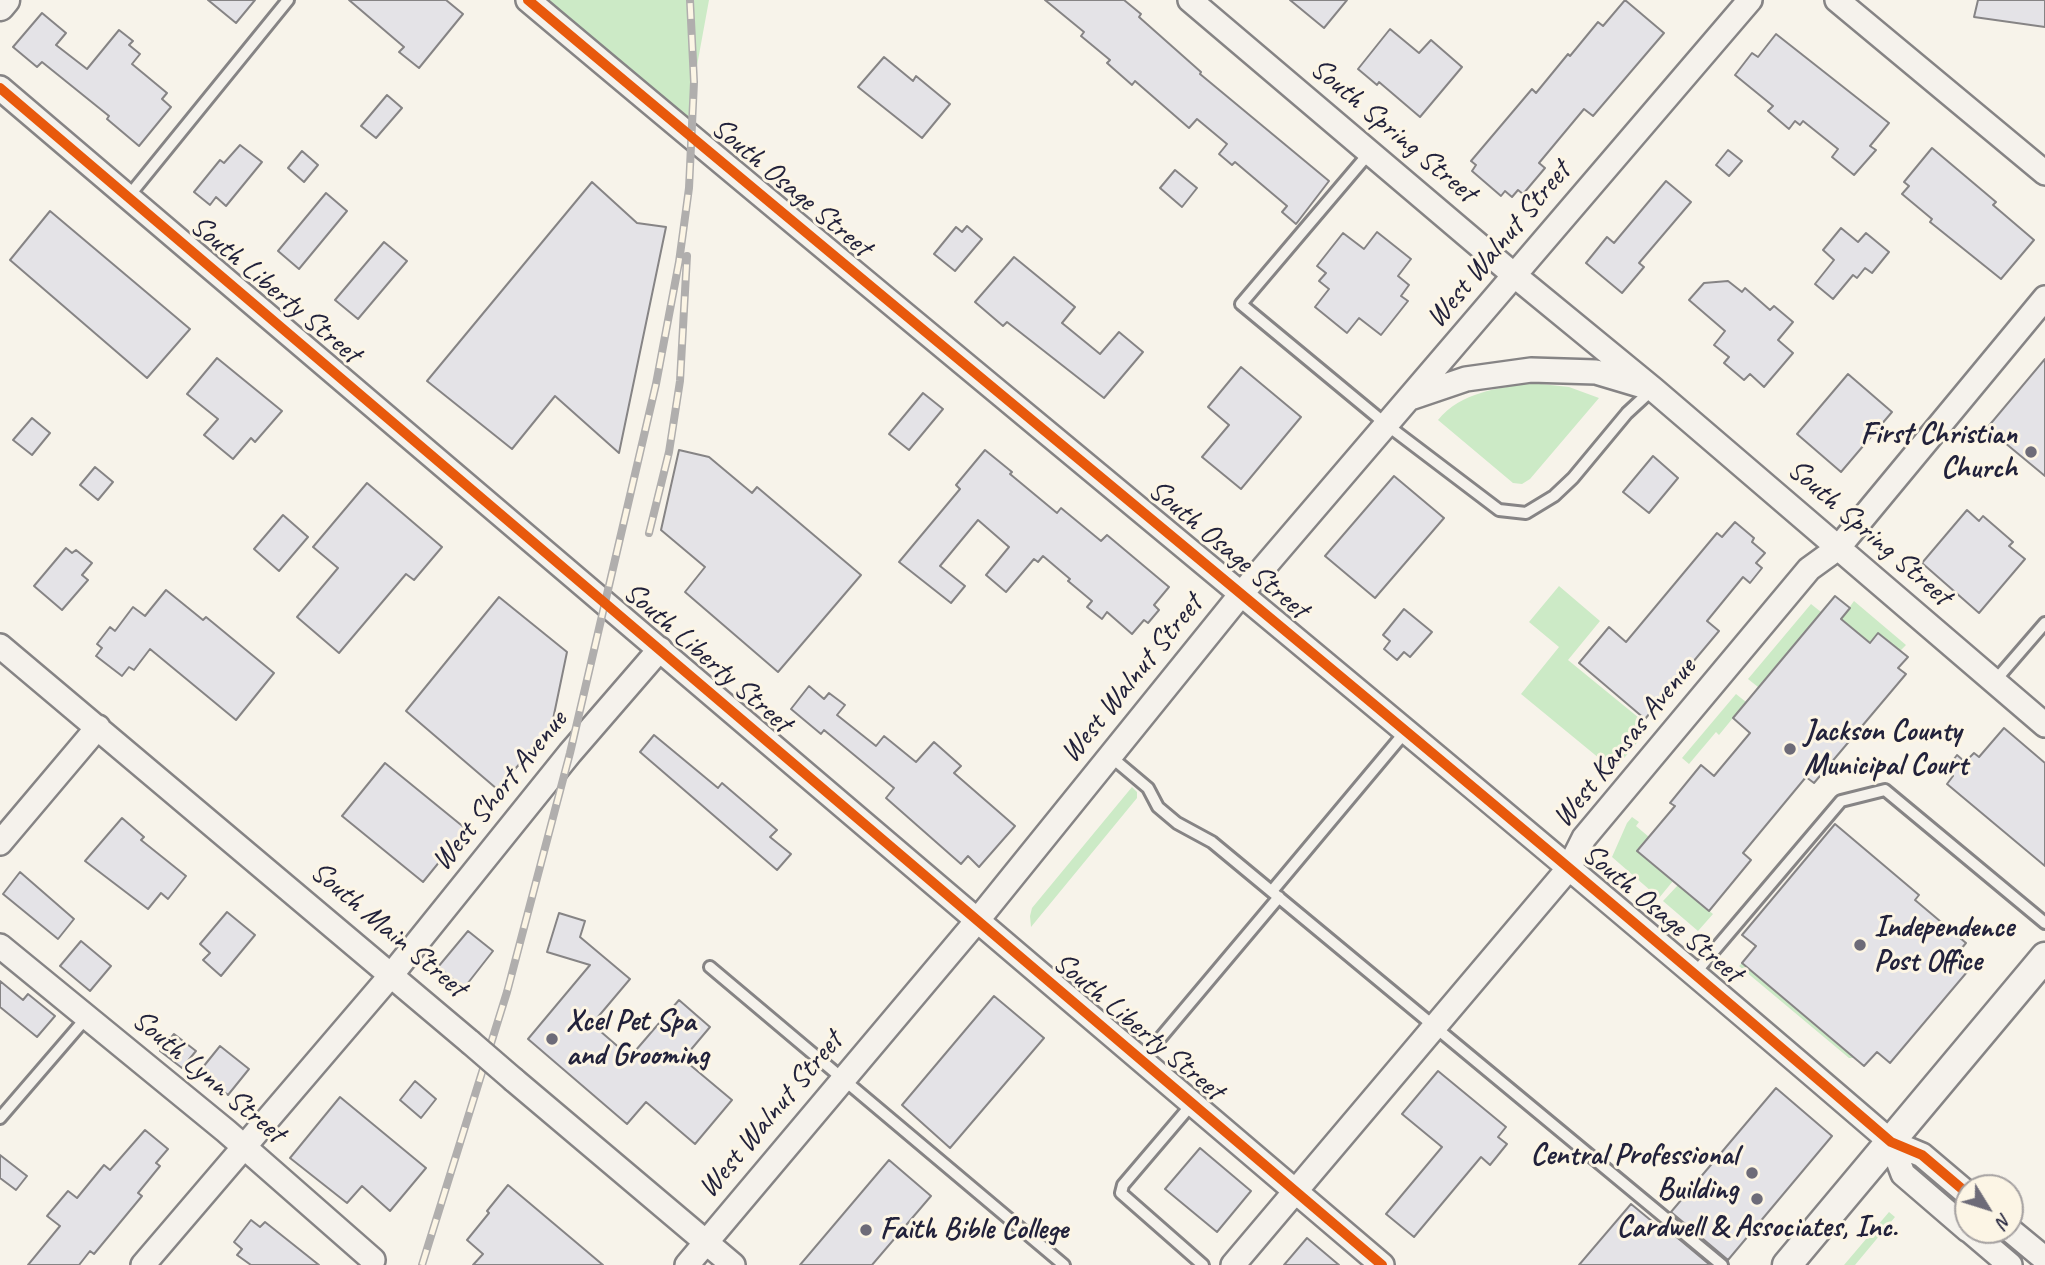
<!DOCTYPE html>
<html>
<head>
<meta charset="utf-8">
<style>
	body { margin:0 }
	#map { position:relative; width:2045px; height:1265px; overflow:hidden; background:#f7f3ea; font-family:Caveat,sans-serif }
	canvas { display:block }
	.north { position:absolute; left:1954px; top:1174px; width:70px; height:70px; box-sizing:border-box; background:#fcf5e5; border:2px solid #a5a1a1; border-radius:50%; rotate:128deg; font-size:19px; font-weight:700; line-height:28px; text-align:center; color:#22223b }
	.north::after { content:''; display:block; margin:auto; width:24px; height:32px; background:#6d6b78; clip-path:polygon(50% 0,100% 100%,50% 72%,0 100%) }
</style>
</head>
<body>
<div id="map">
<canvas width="2045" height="1265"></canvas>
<div class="north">N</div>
</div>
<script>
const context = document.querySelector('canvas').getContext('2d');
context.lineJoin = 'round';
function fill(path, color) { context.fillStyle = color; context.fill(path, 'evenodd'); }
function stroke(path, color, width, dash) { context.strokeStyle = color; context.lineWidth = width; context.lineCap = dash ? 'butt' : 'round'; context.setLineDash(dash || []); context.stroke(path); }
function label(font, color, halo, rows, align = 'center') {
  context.font = font + ' Caveat,sans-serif'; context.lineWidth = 6; context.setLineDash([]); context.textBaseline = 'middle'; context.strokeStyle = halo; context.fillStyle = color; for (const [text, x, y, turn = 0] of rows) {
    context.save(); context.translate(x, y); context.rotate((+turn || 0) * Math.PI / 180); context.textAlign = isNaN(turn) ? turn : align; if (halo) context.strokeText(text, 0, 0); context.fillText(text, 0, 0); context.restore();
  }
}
fill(new Path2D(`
	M528 0H709L694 82 691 136Z
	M1532 383 1569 387 1599 398 1530 479 1522 484 1513 483 1438 420C1461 392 1498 388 1532 383Z
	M1559 586 1600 621 1568 660 1650 727 1615 769 1611 768 1521 694 1559 647 1529 622Z
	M1854 601 1906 645 1900 651 1878 633 1870 643 1841 619Z
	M1811 604 1821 612 1758 687 1748 679Z
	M1736 694 1746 702 1719 735 1716 732 1689 764 1682 758Z
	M1132 787 1137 792V798L1031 927 1030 916 1032 908Z
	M1632 817 1639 822 1636 826 1649 837 1637 851 1673 881 1659 898 1612 857 1627 823Z
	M1678 885 1713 914 1698 931 1663 901Z
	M1742 963 1854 1058H1849L1739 966Z
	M1889 1212 1895 1217 1855 1265H1844Z`), '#cceac6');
const building = new Path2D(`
	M208 0H255L236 23Z
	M349 0H446L463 14 419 68 399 52 404 47Z
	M1045 0H1124L1141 14 1139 17 1201 72 1200 74 1329 181 1296 224 1282 212 1287 206 1235 162 1232 165 1219 154 1227 144 1197 119 1189 128 1135 81 1132 85 1107 63 1110 60 1081 36 1084 32Z
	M1290 0H1347L1324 28Z
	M1625 0 1664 33 1593 116 1584 109 1539 163 1545 168 1523 194 1518 190 1512 197 1505 191 1501 196 1472 171 1476 165 1471 161 1532 89 1536 93 1568 54 1570 56 1598 22 1603 26Z
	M1978 0H2045V27L1974 17Z
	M42 13 66 33 56 45 87 69 119 30 133 41 129 45 140 54 132 64 167 93 162 99 171 107 139 146 107 119 109 116 42 62 37 67 13 47Z
	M1390 29 1419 53 1431 40 1462 67 1420 117 1379 82 1377 85 1358 69Z
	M1776 34 1889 123 1870 146 1876 150 1854 175 1832 157 1838 149 1803 121 1800 125 1795 121 1789 129 1768 111 1773 106 1735 75 1752 53 1758 57Z
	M884 57 913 81 916 76 950 104 922 138 858 87Z
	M387 95 402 108 376 138 361 126Z
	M240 145 262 162 226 206 216 197 210 205 194 192 220 160 224 163Z
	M1932 148 1996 202 1993 205 2034 240 2001 279 1930 222 1932 219 1902 194 1909 186 1904 182Z
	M1728 150 1742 161 1729 176 1716 165Z
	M302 151 318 165 304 182 288 168Z
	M1175 170 1197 188 1182 207 1160 188Z
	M1666 181 1691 202 1639 263 1644 267 1622 293 1586 263 1607 237 1614 243Z
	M592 182 637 223 666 227 619 453 555 396 512 449 427 381Z
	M326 193 347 211 299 269 278 251Z
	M50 211 190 329 147 378 10 260Z
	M967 226 982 239 955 271 934 254 956 227 962 232Z
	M1841 228 1858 242 1866 233 1889 252 1872 273 1865 268 1857 278 1853 275 1833 299 1815 284 1834 260 1823 250Z
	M1377 232 1411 259 1398 276 1409 285 1401 296 1408 301 1381 335 1359 318 1347 333 1315 307 1329 289 1319 281 1326 273 1317 266 1343 233 1364 249Z
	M384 242 407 261 358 319 335 300Z
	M1014 257 1075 307 1062 323 1100 354 1119 332 1143 352 1104 398 1007 322 1003 326 975 302Z
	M1728 281 1742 292 1745 288 1770 310 1774 306 1793 322 1778 340 1793 353 1764 387 1750 374 1744 380 1724 363 1729 357 1714 345 1725 331 1689 300 1704 283Z
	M217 358 282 411 255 442 251 438 233 459 204 435 218 419 187 394Z
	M2045 359V476L1987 428Z
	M1241 367 1301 417 1241 489 1202 457 1229 425 1208 407Z
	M1848 374 1892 412 1841 472 1797 434Z
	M923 393 943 409 909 450 889 434Z
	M32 418 50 433 32 455 13 440Z
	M679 450 709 457 752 493 757 487 861 575 778 672 685 592 705 567 661 530Z
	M985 450 1012 472 1010 474 1057 513 1061 508 1101 541 1107 535 1169 587 1154 605 1159 610 1148 623 1144 620 1132 634 1107 612 1102 619 1087 607 1092 601 1068 581 1070 579 1043 556 1038 562 1034 559 1006 592 986 575 1009 547 978 520 940 566 965 586 951 603 899 562 960 489 956 485Z
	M1653 456 1678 478 1649 513 1623 492Z
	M95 467 113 482 98 500 80 485Z
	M1394 476 1444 518 1375 598 1325 556Z
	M367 483 442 547 414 580 406 574 339 653 297 617 338 568 313 547Z
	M1967 510 1979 521 1983 516 2013 542 2009 546 2025 559 1979 613 1922 563Z
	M283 515 308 537 279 571 254 549Z
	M1735 522 1754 538 1752 542 1765 553 1756 563 1762 568 1750 583 1743 577 1707 621 1719 631 1645 719 1579 663 1609 627 1626 642 1717 533 1722 537Z
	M66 548 72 553 76 550 92 563 82 575 88 580 62 610 34 586Z
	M166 590 203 620 206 617 274 673 236 720 150 649 134 670 129 667 122 676 96 656 102 648 97 644 110 627 115 631 133 607 145 616Z
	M1835 596 1850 608 1841 619 1870 643 1878 633 1908 657 1898 668 1906 674 1814 783 1806 777 1743 853 1751 860 1709 911 1637 851 1675 806 1670 803 1701 765 1714 776 1750 733 1733 718Z
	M499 597 567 652 551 729 497 789 406 711Z
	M1404 609 1432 632 1410 657 1404 652 1397 660 1384 649 1390 641 1383 635Z
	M809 686 824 699 829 693 845 705 837 715 876 746 884 736 916 762 934 742 961 766 954 773 1015 826 979 867 968 856 961 864 886 798 894 788 824 730 821 734 791 709Z
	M2004 728 2045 763V866L1947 784 1953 776 1946 770 1957 755 1965 762 1974 753 1979 757Z
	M654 735 718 788 722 783 777 830 770 837 791 854 777 870 640 752Z
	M385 763 466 829 423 882 342 816Z
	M122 818 144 837 141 840 186 876 168 899 161 893 148 909 85 861Z
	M1835 824 1919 895 1915 900 1966 943 1952 960 1967 972 1890 1063 1877 1052 1864 1066 1742 963 1756 946 1742 935Z
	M20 872 74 919 58 939 3 894Z
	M227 912 255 935 221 976 203 960 210 953 200 944Z
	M559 913 585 921 580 937 630 979 592 1024 630 1057 679 1000 710 1027 683 1059 732 1100 695 1144 646 1102 627 1124 528 1039 590 965 547 952Z
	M468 931 493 951 464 988 438 967Z
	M81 941 111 966 90 991 60 966Z
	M0 981 23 1000 28 994 55 1016 37 1037 0 1007Z
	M994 996 1044 1038 950 1148 902 1105Z
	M174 1034 196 1051 182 1068 160 1051Z
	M220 1046 249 1069 228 1095 199 1072Z
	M1438 1071 1506 1127 1498 1137 1507 1144 1490 1165 1481 1157 1414 1237 1386 1214 1442 1147 1402 1114Z
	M415 1081 436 1099 421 1118 400 1100Z
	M1776 1088 1832 1136 1728 1260 1671 1212Z
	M340 1097 426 1168 390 1211 362 1186 347 1203 290 1158Z
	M145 1130 168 1149 156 1163 160 1166 138 1193 142 1196 94 1254 90 1251 79 1265H28L60 1226 47 1216 68 1191 77 1198 104 1165 110 1170Z
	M1200 1148 1251 1191 1217 1232 1165 1189Z
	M0 1155 27 1176 16 1190 0 1178Z
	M889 1160 931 1196 872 1265H800Z
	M508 1185 603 1265H473L483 1254 467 1240 489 1213 487 1211Z
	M1631 1204 1659 1227 1661 1224 1710 1265H1579Z
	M251 1220 260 1227 265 1222 319 1265H251L237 1255 242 1249 234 1242Z
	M1307 1238 1339 1265H1284Z`);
fill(building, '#e4e3e7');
stroke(building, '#868485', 2);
const service = new Path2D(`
	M1370 152 1241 304 1387 425 1499 510 1526 513 1554 496 1573 478 1627 413 1653 389
	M128 197 288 0
	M1994 682 2045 623
	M1110 756 1148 788 1158 807 1177 823 1212 842 1722 1265
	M1272 891 1406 731
	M710 967 1064 1265
	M1695 973 1841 801 1885 790 2045 923
	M1141 1061 1279 897
	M1192 1104 1123 1185 1121 1193 1203 1265
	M0 1118 87 1017`);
const minor = new Path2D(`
	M528 0C982 382 1442 755 1891 1142L1922 1155 1968 1194
	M1190 0 1514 275 1653 389 2045 725
	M1837 0 2045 173
	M0 88C461 481 920 875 1382 1265
	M1410 398 1466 379 1531 370 1596 372 1643 386
	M0 646 470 1042
	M0 843 98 727
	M0 946 226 1131 373 1260
	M514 1080 733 1265
	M1891 1142 1903 1174 1968 1230
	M1969 1230 2010 1265
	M2010 1230 2045 1259
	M143 1265 392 974 570 753 660 649
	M687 1265 976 922 1242 593 1750 0
	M1233 1265 1569 868 1584 838 1809 569 1838 548 2045 298`);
const tertiary = new Path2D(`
	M0 6 5 0
	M1787 1265 2045 957`);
stroke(service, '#868485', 16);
stroke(minor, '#868485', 28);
stroke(tertiary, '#868485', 33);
stroke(service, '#f5f2ec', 10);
stroke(minor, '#f5f2ec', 23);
stroke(tertiary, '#f5f2ec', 28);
const rail = new Path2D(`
	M649 533 669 452 680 381 687 256
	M422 1265 507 992 570 753 656 384 679 262 689 188 694 82 690 0`);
stroke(rail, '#b0aead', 8);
stroke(rail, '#fcf5e5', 5, [16]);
const minorBridge = new Path2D(`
	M470 1042 514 1080`);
stroke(minorBridge, '#868485', 28, []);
stroke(minorBridge, '#f5f2ec', 23);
stroke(new Path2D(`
	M528 0C982 382 1442 755 1891 1142L1922 1155 1968 1194
	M0 88C461 481 920 875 1382 1265`), '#e8590c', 10);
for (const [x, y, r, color] of [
	[2031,452,7,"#6d6b78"],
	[1790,749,7,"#6d6b78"],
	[1860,945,7,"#6d6b78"],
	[552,1039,7,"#6d6b78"],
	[1752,1173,7,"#6d6b78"],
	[1757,1199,7,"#6d6b78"],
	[866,1230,7,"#6d6b78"]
]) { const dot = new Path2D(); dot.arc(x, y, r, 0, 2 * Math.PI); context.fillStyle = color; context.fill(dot); stroke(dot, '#fcf5e5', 2.5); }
label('30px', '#22223b', '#fcf5e5', [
	["South Spring Street",1393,131,40],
	["South Osage Street",791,188,40],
	["West Walnut Street",1499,245,-50],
	["South Liberty Street",275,290,40],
	["South Spring Street",1869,533,41],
	["South Osage Street",1228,550,40],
	["South Liberty Street",707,658,41],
	["West Walnut Street",1132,679,-51],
	["West Kansas Avenue",1625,743,-51],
	["West Short Avenue",500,791,-51],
	["South Osage Street",1662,914,40],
	["South Main Street",388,930,40],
	["South Liberty Street",1138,1027,40],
	["South Lynn Street",208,1077,40],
	["West Walnut Street",771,1115,-50]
]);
label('bold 30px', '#22223b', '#fcf5e5', [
	["First Christian",2017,435,"right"],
	["Church",2017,469,"right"],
	["Jackson County",1804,732],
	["Municipal Court",1804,766],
	["Independence",1874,928],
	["Post Office",1874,962],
	["Xcel Pet Spa",566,1022],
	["and Grooming",566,1056],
	["Central Professional",1738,1156,"right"],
	["Building",1738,1190,"right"],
	["Cardwell & Associates, Inc.",1757,1228,"center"],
	["Faith Bible College",880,1230]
], 'left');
</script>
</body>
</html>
